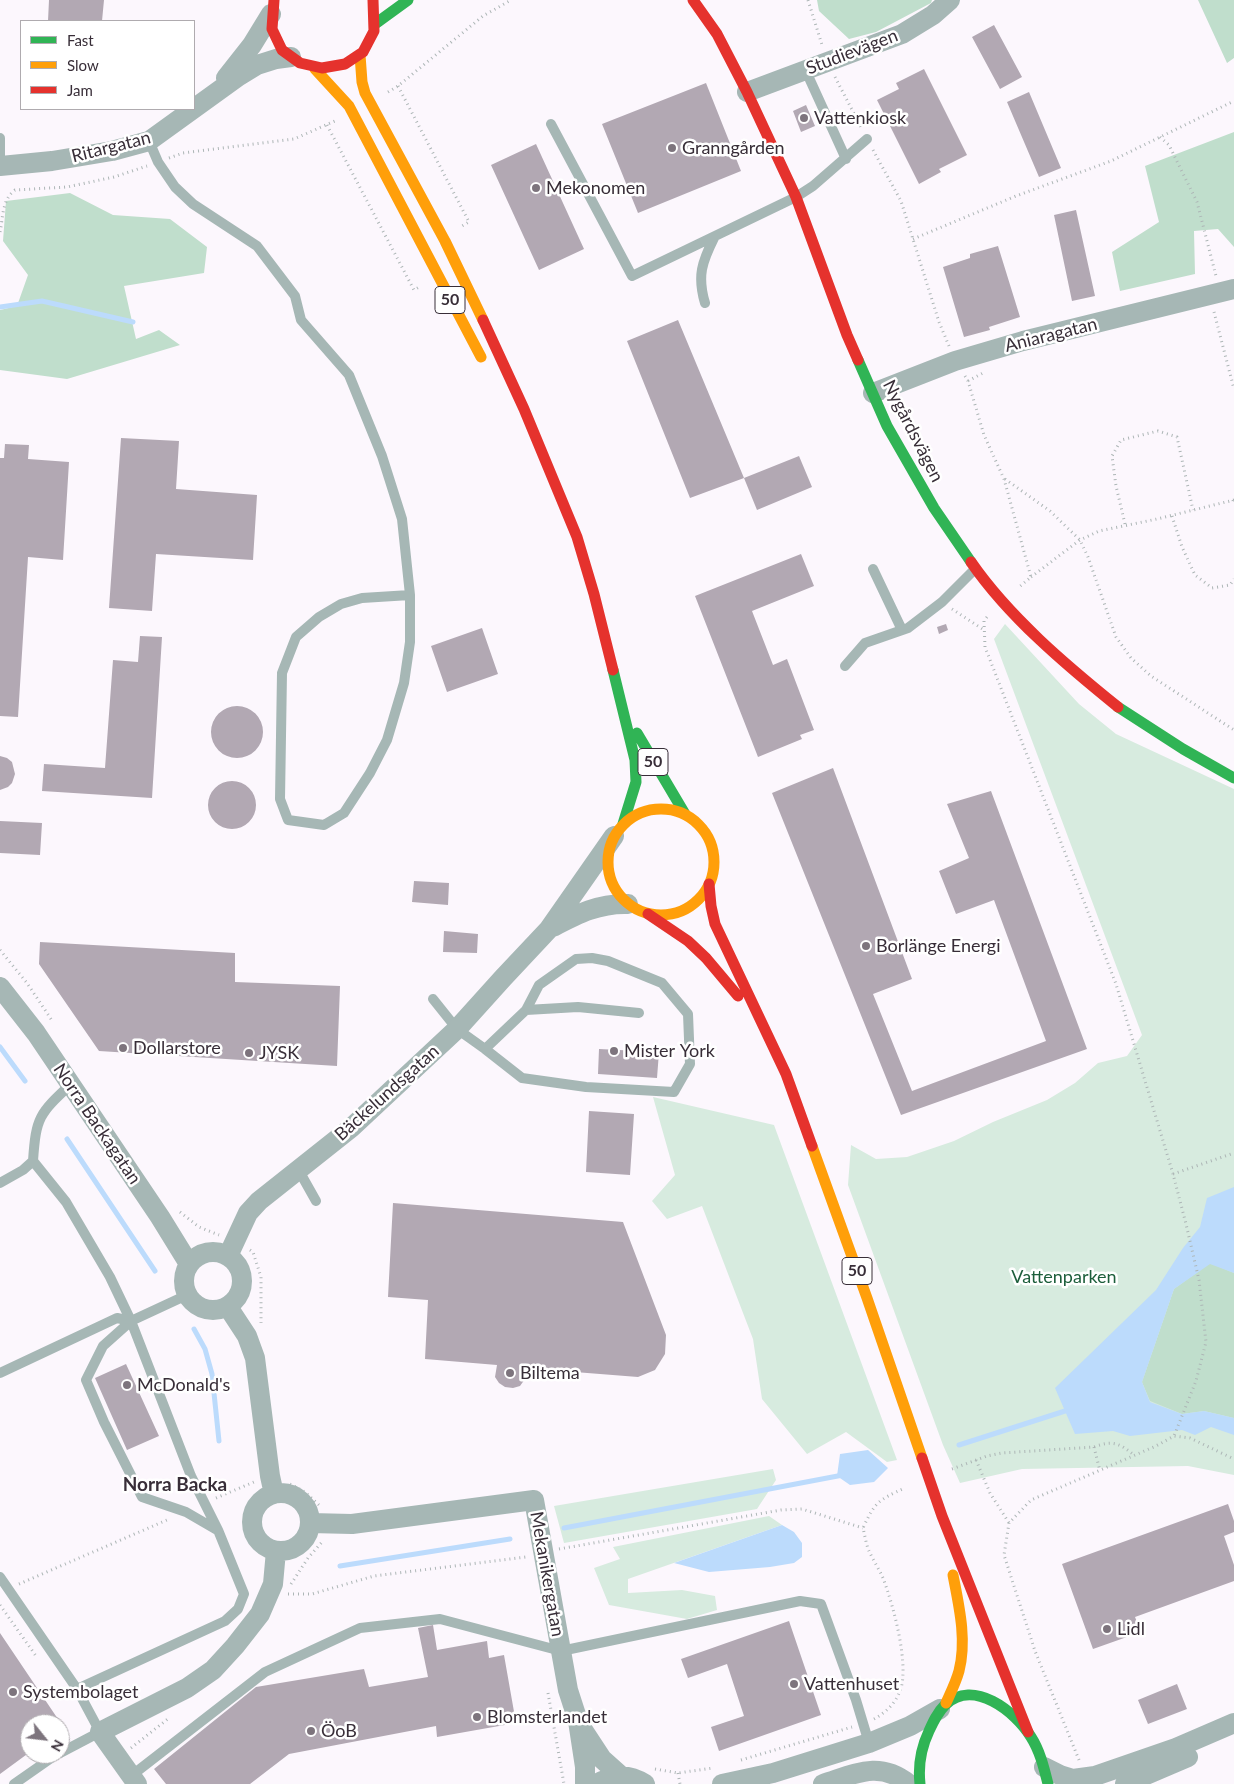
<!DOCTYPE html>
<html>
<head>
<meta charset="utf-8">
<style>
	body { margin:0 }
	#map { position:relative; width:1234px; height:1784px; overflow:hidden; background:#fcf7fd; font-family:Lato,sans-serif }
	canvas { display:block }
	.legend { position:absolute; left:20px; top:20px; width:175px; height:90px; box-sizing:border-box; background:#fff; border:1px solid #afabaf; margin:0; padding:6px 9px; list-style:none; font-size:15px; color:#382e38 }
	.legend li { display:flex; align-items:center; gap:10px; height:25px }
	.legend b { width:25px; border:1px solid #afabaf }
	.north { position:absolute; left:20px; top:1714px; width:50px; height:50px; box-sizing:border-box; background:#fff; border:1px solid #afabaf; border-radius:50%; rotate:119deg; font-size:14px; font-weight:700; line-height:20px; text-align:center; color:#382e38 }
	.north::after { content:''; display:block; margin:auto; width:18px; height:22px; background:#7d747d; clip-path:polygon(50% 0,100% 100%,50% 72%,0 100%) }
</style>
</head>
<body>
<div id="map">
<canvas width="1234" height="1784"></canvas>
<ul class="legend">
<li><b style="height:6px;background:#30b455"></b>Fast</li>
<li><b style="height:6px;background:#ff9f0a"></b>Slow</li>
<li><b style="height:6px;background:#e5322d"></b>Jam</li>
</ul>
<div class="north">N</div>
</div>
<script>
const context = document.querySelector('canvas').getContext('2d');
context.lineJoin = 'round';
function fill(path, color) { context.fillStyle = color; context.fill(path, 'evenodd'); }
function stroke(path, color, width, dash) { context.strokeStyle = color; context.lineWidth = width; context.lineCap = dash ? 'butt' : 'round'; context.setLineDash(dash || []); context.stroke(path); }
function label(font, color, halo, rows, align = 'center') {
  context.font = font + ' Lato,sans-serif'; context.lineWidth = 5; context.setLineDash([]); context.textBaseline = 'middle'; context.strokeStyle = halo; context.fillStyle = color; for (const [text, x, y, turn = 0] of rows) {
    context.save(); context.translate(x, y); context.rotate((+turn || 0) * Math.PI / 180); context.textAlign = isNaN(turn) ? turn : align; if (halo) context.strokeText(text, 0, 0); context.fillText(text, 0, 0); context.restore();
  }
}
fill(new Path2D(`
	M1005 624 1079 704 1116 734 1234 789V1475L1188 1466 1022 1469 960 1483 943 1445 848 1185 851 1145 876 1159 907 1157 954 1141 993 1122 1047 1100 1075 1083 1098 1063 1127 1056 1142 1035 994 639Z
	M653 1097 774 1125 897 1460 887 1462 846 1432 807 1454 762 1399 753 1339 702 1206 667 1219 652 1201 675 1175Z
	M773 1469 776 1480 757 1509 564 1543 554 1506Z
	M769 1516 782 1525 628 1579V1593L682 1590 715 1596 717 1610 687 1619 609 1605 594 1568 620 1559 613 1547Z`), '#d7ebdf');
fill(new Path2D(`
	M817 0H932L931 3 876 32 849 39 819 11Z
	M1198 0H1234V58L1227 63Z
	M1234 132V247L1218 229 1194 231 1195 274 1120 291 1112 252 1159 222 1145 166Z
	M70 193 113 215 170 219 207 247 204 273 124 286 136 339 159 330 180 345 67 379 0 370V310L17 306 28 275 3 241 6 201Z
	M1210 1263 1234 1273V1418L1204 1411 1182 1414 1150 1401 1142 1382 1174 1289Z`), '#c0decc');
fill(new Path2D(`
	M1234 1187V1273L1210 1264 1174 1289 1142 1382 1150 1402 1182 1414 1204 1411 1234 1418V1435L1211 1427 1195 1435 1182 1430 1130 1436 1113 1431 1075 1434 1055 1388 1156 1290 1183 1248 1200 1227 1207 1198Z
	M868 1450 888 1468 874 1482 850 1485 837 1476 840 1454Z
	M782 1525 794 1532 802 1543V1557L794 1563 770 1567 709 1572 674 1563Z`), '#bcdbfc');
stroke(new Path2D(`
	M0 307 42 301 133 322
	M0 1047 25 1081
	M67 1139 155 1271
	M194 1329 205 1349 212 1374 219 1441
	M959 1445 1065 1411
	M564 1528 843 1475
	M340 1566 510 1539`), '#bcdbfc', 5);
fill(new Path2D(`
	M49 0H104L102 21H48Z
	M994 25 1022 77 1000 89 972 37Z
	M924 69 967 155 939 169 941 172 919 184 877 100 899 89 896 83Z
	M706 83 741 171 638 213 602 124Z
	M1029 92 1061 168 1039 177 1007 102Z
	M806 105 815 126 801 132 793 111Z
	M536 144 584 249 539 270 491 165Z
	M1076 210 1095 296 1072 301 1054 215Z
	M998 246 1020 317 989 327 990 330 964 337 943 267 970 258V254Z
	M678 320 744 478 799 456 812 487 757 510 744 478 690 498 627 341Z
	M121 438 179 441 176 489 257 495 253 560 156 554 152 611 109 608Z
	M5 444 29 445 28 459 69 462 63 560 28 557 18 717 0 716V458H4Z
	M801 554 814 586 752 611 773 665 787 659 814 730 800 735 802 739 758 757 695 596Z
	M946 624 948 630 939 634 937 627Z
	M482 628 498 674 447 692 431 646Z
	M140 636 162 637 152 798 42 791 44 764 105 768 113 660 138 662Z
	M211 732a26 26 0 1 1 52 0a26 26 0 1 1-52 0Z
	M0 756 7 758 12 762 15 774 12 783 8 787 0 790Z
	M833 768 912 979 873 994 912 1091 1046 1041 994 900 956 914 939 871 969 858 947 804 991 791 1087 1049 901 1115 772 793Z
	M208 805a24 24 0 1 1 48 0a24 24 0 1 1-48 0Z
	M0 821 42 823 40 855 0 853Z
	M414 881 449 883 448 905 412 902Z
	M444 931 478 934 477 953 443 952Z
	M40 942 235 953V982L340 986 337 1066 99 1051 39 964Z
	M599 1049 659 1052 657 1078 598 1074Z
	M589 1111 634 1114 630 1175 586 1172Z
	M393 1203 623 1222 666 1335 665 1354 655 1370 638 1377 524 1368 525 1379 520 1386 513 1388 505 1387 499 1383 495 1377 497 1365 425 1359 428 1300 388 1297Z
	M126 1364 159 1436 127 1450 95 1378Z
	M1228 1504 1234 1521V1532L1224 1536 1234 1565V1581L1135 1617 1141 1632 1093 1649 1062 1564Z
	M789 1621 821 1715 719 1751 711 1727 744 1716 727 1664 688 1678 681 1659Z
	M433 1625 437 1650 487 1641 489 1658 504 1655 516 1723 437 1737 436 1726 289 1754 250 1784H166L154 1769 256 1687 364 1669 369 1687 428 1677 418 1628Z
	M0 1633 64 1728 60 1731V1724H30V1752L0 1774Z
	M1177 1684 1187 1709 1148 1724 1138 1700Z`), '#b2a8b3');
stroke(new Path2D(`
	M808 0 822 45
	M835 77 862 129
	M398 86 469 222 462 226
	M388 92 398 86 483 16 511 0
	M327 125 414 290 421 286
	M1160 137 1169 145 1197 202 1216 276
	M873 150 901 201 939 322 949 346
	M169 158 183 153 294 139 335 121
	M0 232C3 218 2 199 15 190L67 187 114 177 147 166
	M913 239 1016 196 1111 161 1234 101
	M1214 312 1234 389
	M965 376 968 381 984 435 1004 479 1031 577 1018 588
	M968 381 983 373
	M1005 479 1050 511 1080 540 1088 557 1116 637 1131 658 1151 676 1234 730
	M1233 500 1234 505
	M1172 516 1182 547 1195 575 1212 588 1230 585 1234 579
	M1125 524 1116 486 1112 456 1121 440 1158 431 1177 437 1193 510
	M1031 577 1080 540 1099 531 1157 519 1234 500
	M952 609 984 630
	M987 617 984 621 985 647 1116 984 1173 1174 1186 1224 1199 1280 1206 1342 1196 1381 1174 1436
	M0 950 27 983 53 1022
	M1173 1174 1234 1153
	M180 1212 199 1227 219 1235
	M250 1250 253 1252 261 1277V1323
	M1094 1447 1100 1471
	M976 1460 990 1493 1009 1523
	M952 1469 987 1456 1002 1453 1094 1447C1113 1440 1119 1443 1134 1455
	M290 1484 305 1492 319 1505
	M216 1498 254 1482
	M559 1549 781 1510 802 1509 863 1528
	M19 1584 167 1520
	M291 1584 308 1558 323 1541
	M288 1594H312L374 1576 526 1557
	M0 1605 36 1656
	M548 1693 564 1784
	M874 1719C885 1713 895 1704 900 1691 910 1666 893 1604 883 1578 879 1569 873 1560 869 1551 866 1544 865 1536 863 1528 875 1502 878 1500 905 1488
	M131 1748 169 1718
	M741 1760 852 1727
	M1079 1760 1035 1651 1004 1555 1009 1523 1031 1500 1156 1446 1174 1436 1190 1438 1234 1459
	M655 1769 678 1773 713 1768
	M678 1773 680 1784`), '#adb6b6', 3, [1, 4]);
stroke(new Path2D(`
	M805 69 846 159
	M551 124 632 276 796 197 813 186 867 139
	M0 138V166
	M149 141 158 162 175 187 193 204 257 246 295 296 301 320 349 375 382 456 402 519 410 595V642L404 683 387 740 370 773 344 813 324 825 288 820 280 799 282 673 296 637 319 617 341 604 362 598 410 595
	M705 303C697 276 702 262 714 238
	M873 569 902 630
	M845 666 865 643 908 628 942 602 974 570
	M433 999 457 1029 485 1049 526 1010 578 1007 639 1013
	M485 1049 522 1078 586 1087 674 1092 690 1064 688 1014 662 983 608 961 592 958 576 959 539 985 526 1010
	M33 1161 66 1202 110 1277 131 1321 191 1476 218 1530 244 1594 238 1609 225 1621 77 1689
	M298 1169 316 1201
	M0 1183 23 1170 33 1161C36 1117 39 1114 71 1084
	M187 1295 131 1321 103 1346 86 1380 104 1422 142 1497 186 1512 217 1530
	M0 1373 117 1318 131 1321
	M0 1577 77 1689 100 1732 60 1753
	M131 1776 265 1672 360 1628 440 1619 561 1651 800 1601 821 1604 856 1700 869 1743
	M14 1784 57 1754`), '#a6b7b5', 10);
stroke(new Path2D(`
	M226 78 252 45 271 14
	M747 92 902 34 933 15 950 0
	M0 166 52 161 112 151 149 141 239 76 257 65 276 59 291 57
	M873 393 955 361 1023 341 1234 289
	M553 927C578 914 599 903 628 904
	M0 987 36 1033 160 1217 189 1264
	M184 1281a29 29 0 1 1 58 0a29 29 0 1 1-58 0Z
	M228 1256 248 1213 259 1201 351 1128 457 1029 503 978 549 929 614 836
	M228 1307 247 1336 255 1358 270 1476 274 1494
	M252 1522a29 29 0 1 1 58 0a29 29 0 1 1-58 0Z
	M310 1523 352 1524 534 1500 568 1690 578 1721 585 1767V1784
	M581 1727 602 1759 621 1776
	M1044 1767 1060 1775 1073 1779 1095 1776 1176 1748 1234 1723
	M137 1784 100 1732 187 1688 213 1670 235 1646 260 1614 273 1584 276 1551
	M596 1784C613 1775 628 1773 645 1784
	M722 1784 773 1773 869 1743 910 1726 940 1709
	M823 1784C855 1774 879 1760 909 1784
	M1125 1784 1188 1757`), '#a6b7b5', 20);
stroke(new Path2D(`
	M375 24 408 0
	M858 360 887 426 934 508 971 562
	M613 670 635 760 636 782 623 824
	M1118 707 1183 749 1234 778
	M637 733 685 814
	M920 1784C918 1766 921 1748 929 1731 933 1722 937 1713 945 1705 973 1678 1015 1711 1031 1737 1040 1751 1044 1768 1048 1784`), '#30b455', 11);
stroke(new Path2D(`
	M360 55 362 82 365 93 445 241 483 320
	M315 69 349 106 481 357
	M608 862a53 53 0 1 1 106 0a53 53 0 1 1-106 0Z
	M812 1146 867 1298 922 1458
	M946 1703C951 1692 956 1682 959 1671 967 1640 959 1606 953 1575`), '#ff9f0a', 11);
stroke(new Path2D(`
	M274 0 272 29 282 50 300 63 322 68 345 64 363 52 374 31 373 0
	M693 0 717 34 747 92 796 197 847 335 858 360
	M483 320 524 409 577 537 594 594 613 670
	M971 562C1009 617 1066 665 1118 707
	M709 884 711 906 715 924 786 1074 812 1146
	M648 914 688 941 706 958 738 996
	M922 1458 942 1516 1028 1732`), '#e5322d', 11);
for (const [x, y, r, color] of [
	[804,118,5,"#7d747d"],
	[672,148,5,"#7d747d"],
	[536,188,5,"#7d747d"],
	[866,946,5,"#7d747d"],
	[123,1048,5,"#7d747d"],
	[614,1051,5,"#7d747d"],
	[249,1053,5,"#7d747d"],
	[510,1373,5,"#7d747d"],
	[127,1385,5,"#7d747d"],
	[1107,1629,5,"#7d747d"],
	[794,1684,5,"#7d747d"],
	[13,1692,5,"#7d747d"],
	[477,1717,5,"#7d747d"],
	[311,1731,5,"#7d747d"]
]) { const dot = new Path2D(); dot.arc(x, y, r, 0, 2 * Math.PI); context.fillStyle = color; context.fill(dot); stroke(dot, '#fff', 2); }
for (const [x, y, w] of [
	[450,300,30],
	[653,762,30],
	[857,1271,30]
]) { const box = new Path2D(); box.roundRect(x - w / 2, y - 13.5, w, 27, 4); context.fillStyle = '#fff'; context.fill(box); stroke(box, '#382e38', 1); }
label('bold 16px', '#382e38', null, [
	["50",450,300],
	["50",653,762],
	["50",857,1271]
]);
label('18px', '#382e38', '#fff', [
	["Studievägen",852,52,-21],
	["Ritargatan",111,147,-14],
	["Aniaragatan",1051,335,-14],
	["Nygårdsvägen",913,431,63],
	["Bäckelundsgatan",387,1093,-42],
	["Norra Backagatan",97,1124,56],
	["Mekanikergatan",547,1574,80]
]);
label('18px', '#382e38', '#fff', [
	["Vattenkiosk",814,118],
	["Granngården",682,148],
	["Mekonomen",546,188],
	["Borlänge Energi",876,946],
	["Dollarstore",133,1048],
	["Mister York",624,1051],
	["JYSK",259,1053],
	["Biltema",520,1373],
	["McDonald's",137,1385],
	["Lidl",1117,1629],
	["Vattenhuset",804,1684],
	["Systembolaget",23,1692],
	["Blomsterlandet",487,1717],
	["ÖoB",321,1731]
], 'left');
label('18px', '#1c5e3b', '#fff', [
	["Vattenparken",1064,1277]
]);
label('bold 19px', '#382e38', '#fff', [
	["Norra Backa",175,1485]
]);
</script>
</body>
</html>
